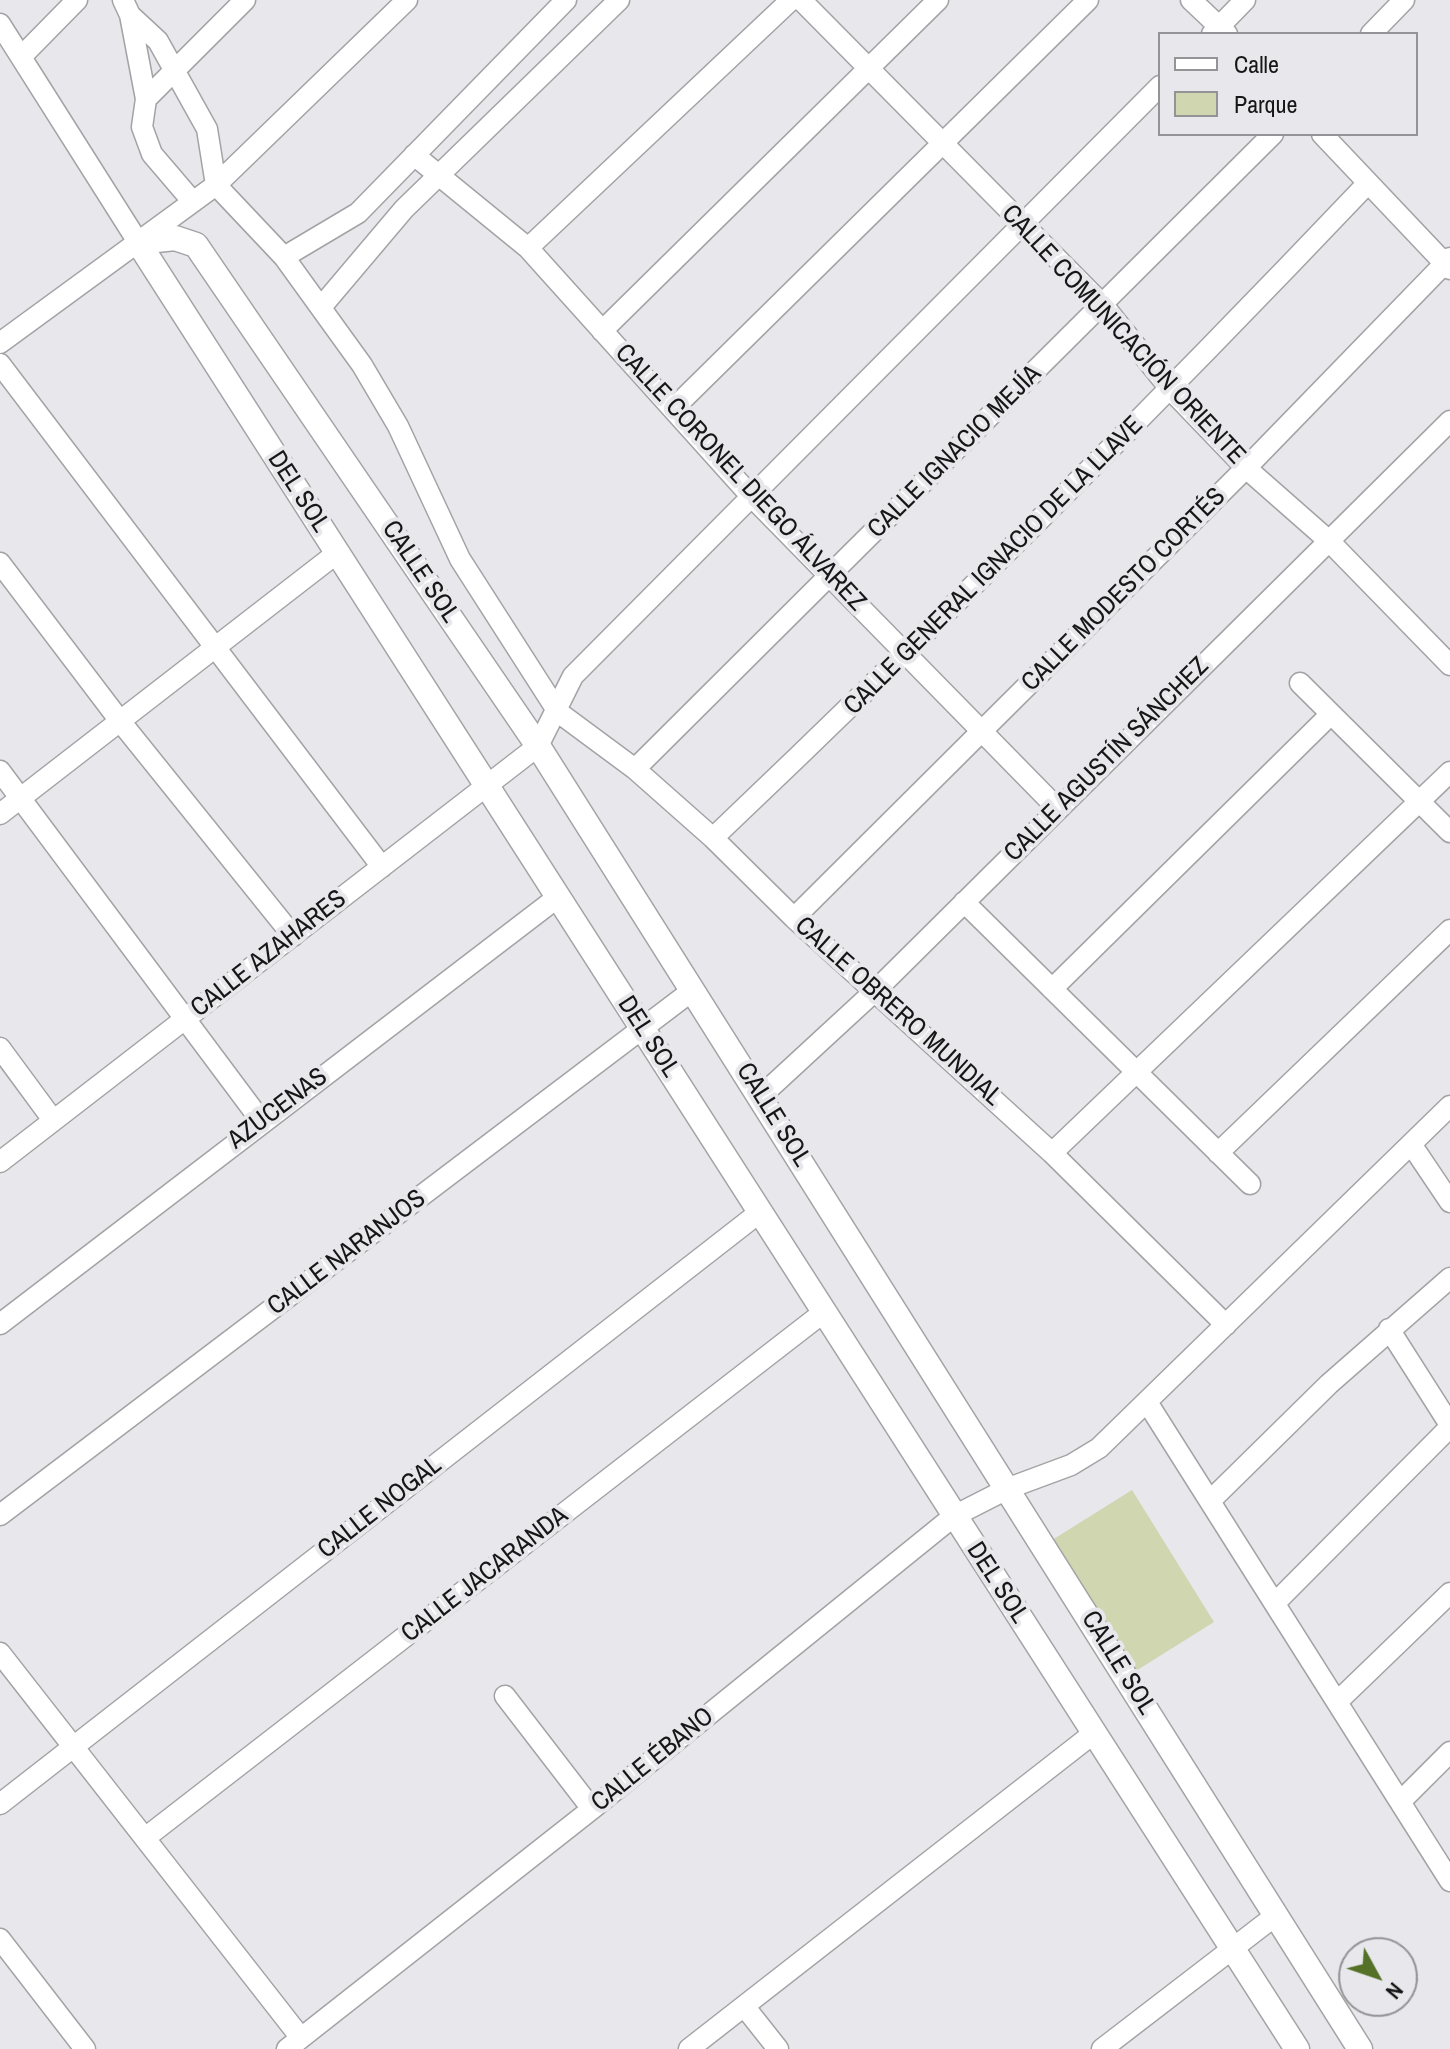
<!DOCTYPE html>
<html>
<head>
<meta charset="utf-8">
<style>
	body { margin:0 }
	#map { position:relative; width:1450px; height:2049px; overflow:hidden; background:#e8e7eb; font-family:"Archivo Narrow",sans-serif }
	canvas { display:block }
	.legend { position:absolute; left:1158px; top:32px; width:260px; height:104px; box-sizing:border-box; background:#e8e7eb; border:2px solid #949396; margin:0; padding:10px 14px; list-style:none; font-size:24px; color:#161617 }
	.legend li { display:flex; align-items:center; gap:16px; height:40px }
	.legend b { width:40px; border:2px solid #949396 }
	.north { position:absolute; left:1338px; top:1937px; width:80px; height:80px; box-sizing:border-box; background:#e8e7eb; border:2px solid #949396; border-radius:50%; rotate:130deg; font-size:22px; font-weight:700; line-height:32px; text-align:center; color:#161617 }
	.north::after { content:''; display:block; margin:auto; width:28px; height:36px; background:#547127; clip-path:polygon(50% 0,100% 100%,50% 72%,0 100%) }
</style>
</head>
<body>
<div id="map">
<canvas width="1450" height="2049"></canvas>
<ul class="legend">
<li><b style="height:10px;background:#fff"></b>Calle</li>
<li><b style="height:22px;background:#cfd6b0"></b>Parque</li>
</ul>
<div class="north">N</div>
</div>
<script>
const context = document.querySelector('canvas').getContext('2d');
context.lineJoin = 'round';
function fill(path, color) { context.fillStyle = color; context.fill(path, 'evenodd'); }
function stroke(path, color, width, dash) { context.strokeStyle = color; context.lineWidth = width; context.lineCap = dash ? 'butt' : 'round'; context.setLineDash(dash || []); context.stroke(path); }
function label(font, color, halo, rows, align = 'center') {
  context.font = font + ' "Archivo Narrow",sans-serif'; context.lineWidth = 8; context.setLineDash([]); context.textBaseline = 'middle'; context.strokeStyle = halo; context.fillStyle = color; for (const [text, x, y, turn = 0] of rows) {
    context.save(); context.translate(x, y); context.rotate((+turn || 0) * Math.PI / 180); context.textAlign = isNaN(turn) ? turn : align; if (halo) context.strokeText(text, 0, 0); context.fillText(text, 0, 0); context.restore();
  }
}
fill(new Path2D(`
	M1132 1490 1214 1622 1131 1674 1049 1542Z`), '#cfd6b0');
const minor = new Path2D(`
	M123 0 130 15 146 99 142 127 152 154 193 202
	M801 0 1103 305 1171 390 1246 468 1329 541 1450 665
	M1191 0 1227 34
	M130 15 158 41 207 129 216 185 284 257 362 365 398 426 460 559 558 712 635 769 713 838 794 918 1052 1153 1226 1325
	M0 24 138 242
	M1212 34 1245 0
	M1371 34 1404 0
	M21 57 77 0
	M146 99 245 0
	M1322 134 1450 269
	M414 155 528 248 751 496 1058 809
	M528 248 791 0
	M284 257 358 213 566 0
	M322 306 404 209 619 0
	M602 331 938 0
	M0 343 216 185 407 0
	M0 364 382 867
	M673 409 1088 0
	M0 563 120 721 293 936
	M1300 683 1450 832
	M635 769 1273 134
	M0 771 262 1122
	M0 814 337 553
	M713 838C937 625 1155 407 1368 183
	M964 902 1250 1184
	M794 918 1246 468 1450 258
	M1052 989 1331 714
	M0 1048 53 1120
	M761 1096 876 990 1450 421
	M1411 1144 1450 1202
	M1052 1153 1450 772
	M1218 1153 1450 930
	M0 1162 538 746 573 676 1160 86
	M0 1324 558 897
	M1389 1329 1450 1425
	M1147 1402 1450 1881
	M1210 1501 1329 1384 1450 1278
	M0 1515 693 990
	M1275 1603 1450 1427
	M0 1653 301 2038
	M505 1696 592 1809
	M1337 1702 1450 1593
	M1400 1802 1450 1752
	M0 1804 760 1212
	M145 1838 824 1312
	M0 1939 85 2049
	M744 2006 778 2049
	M287 2049 592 1809 954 1516 1009 1488 1071 1465 1099 1448 1450 1106
	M689 2049 1094 1733
	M1102 2049 1275 1916`);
const tertiary = new Path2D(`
	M1297 2049 138 242 175 238 196 245 538 746 1360 2049`);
stroke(minor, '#a3a3a6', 23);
stroke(tertiary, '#a3a3a6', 27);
stroke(minor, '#fff', 20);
stroke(tertiary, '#fff', 24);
label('26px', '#161617', '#e8e7eb', [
	["CALLE COMUNICACIÓN ORIENTE",1123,335,47],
	["CALLE IGNACIO MEJÍA",955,452,-45],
	["CALLE CORONEL DIEGO ÁLVAREZ",740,478,47],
	["DEL SOL",298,492,57],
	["CALLE GENERAL IGNACIO DE LA LLAVE",994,566,-45],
	["CALLE SOL",420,572,56],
	["CALLE MODESTO CORTÉS",1124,590,-45],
	["CALLE AGUSTÍN SÁNCHEZ",1107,760,-45],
	["CALLE AZAHARES",269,954,-38],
	["CALLE OBRERO MUNDIAL",898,1012,42],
	["DEL SOL",648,1037,57],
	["AZUCENAS",278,1109,-37],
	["CALLE SOL",773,1115,58],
	["CALLE NARANJOS",347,1253,-37],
	["CALLE NOGAL",380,1508,-38],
	["CALLE JACARANDA",485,1575,-38],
	["DEL SOL",997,1583,57],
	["CALLE SOL",1118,1663,58],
	["CALLE ÉBANO",653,1760,-39]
]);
</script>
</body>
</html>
